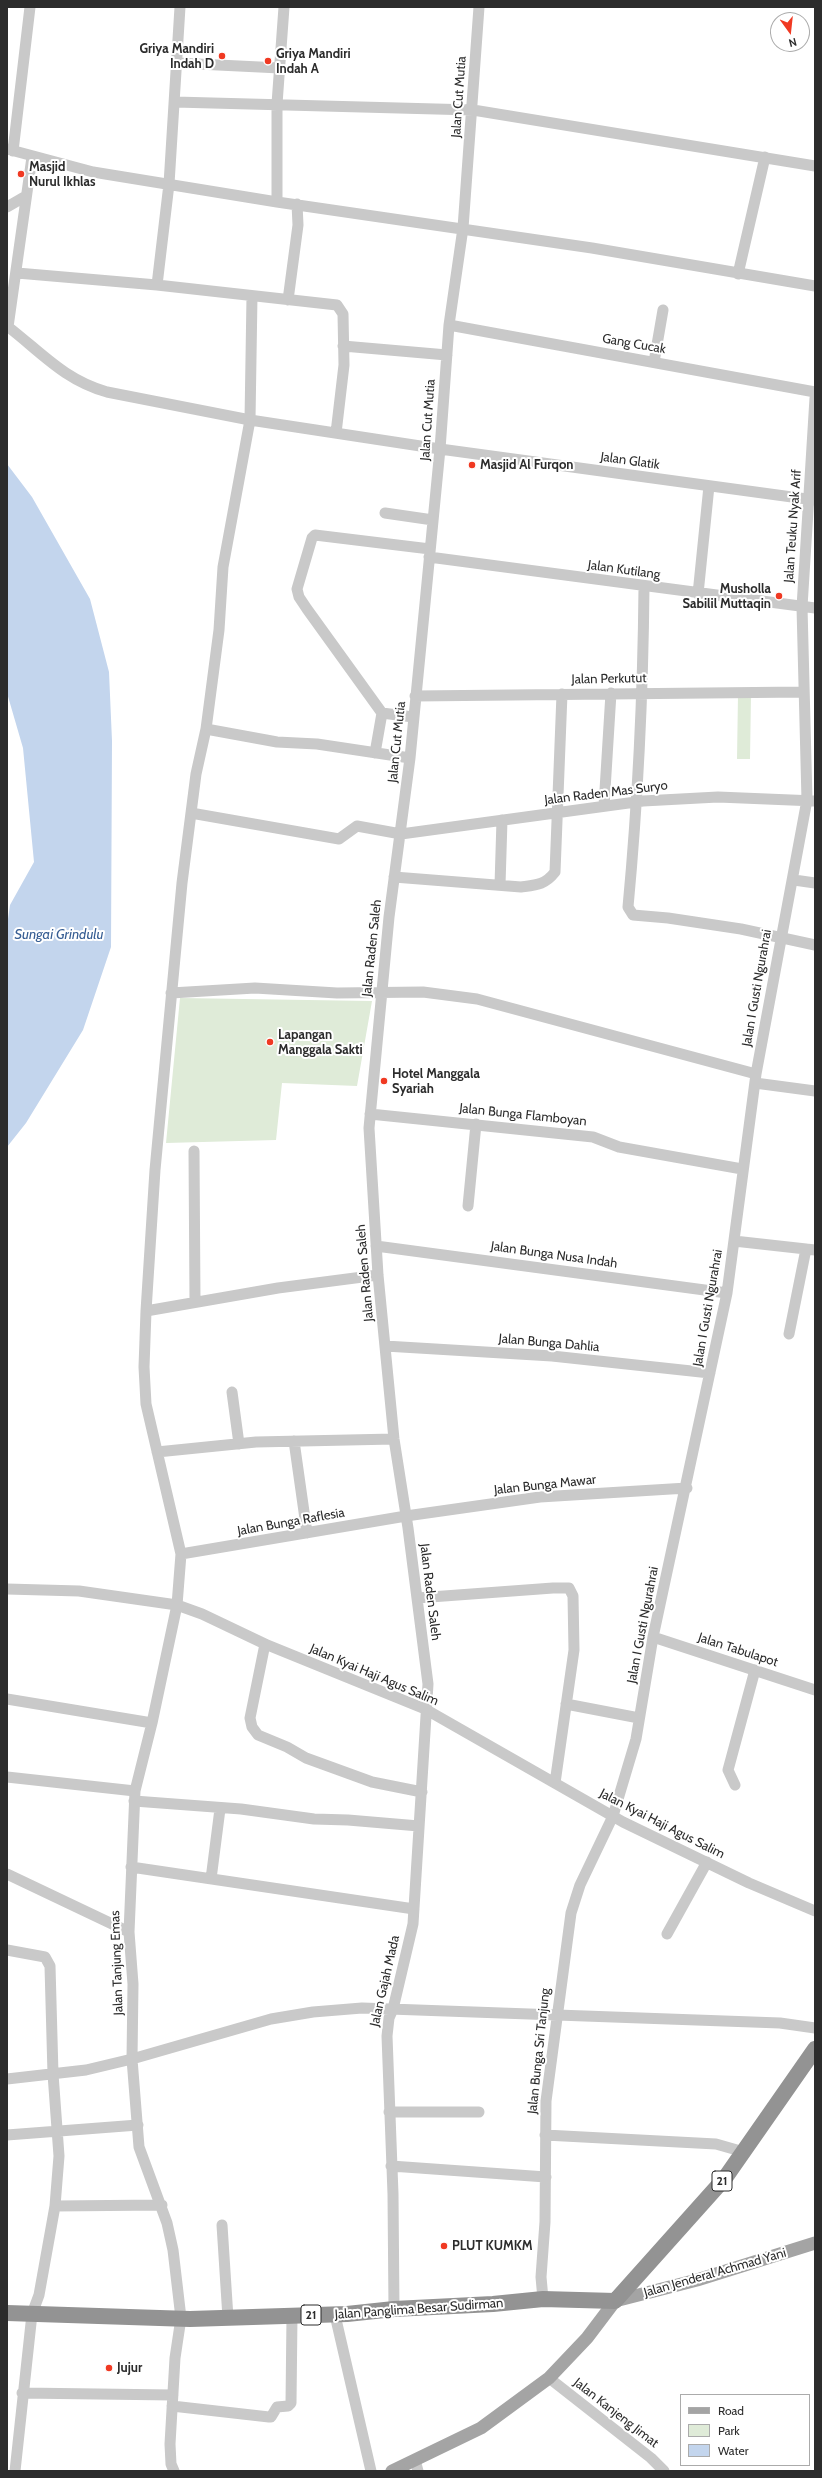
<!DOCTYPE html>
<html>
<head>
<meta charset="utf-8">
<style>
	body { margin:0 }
	#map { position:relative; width:822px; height:2478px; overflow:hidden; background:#fff; font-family:Cabin,sans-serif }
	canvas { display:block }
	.frame { position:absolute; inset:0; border:8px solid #2c2c2c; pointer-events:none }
	.legend { position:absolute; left:680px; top:2394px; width:130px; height:72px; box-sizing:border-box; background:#fff; border:1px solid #ababab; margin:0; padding:5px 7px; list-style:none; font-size:12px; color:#2c2c2c }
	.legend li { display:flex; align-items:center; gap:8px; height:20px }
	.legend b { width:20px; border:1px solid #ababab }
	.north { position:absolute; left:770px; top:12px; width:40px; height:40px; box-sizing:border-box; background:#fff; border:1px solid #ababab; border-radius:50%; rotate:165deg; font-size:11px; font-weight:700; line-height:16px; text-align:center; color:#2c2c2c }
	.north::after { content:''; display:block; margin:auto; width:14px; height:18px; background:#f03922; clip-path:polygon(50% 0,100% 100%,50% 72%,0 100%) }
</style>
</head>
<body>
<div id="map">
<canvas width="822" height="2478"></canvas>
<div class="frame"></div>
<ul class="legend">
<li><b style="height:5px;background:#a4a4a4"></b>Road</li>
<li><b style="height:11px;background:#dfebd8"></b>Park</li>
<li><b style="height:11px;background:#c3d5ed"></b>Water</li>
</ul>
<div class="north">N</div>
</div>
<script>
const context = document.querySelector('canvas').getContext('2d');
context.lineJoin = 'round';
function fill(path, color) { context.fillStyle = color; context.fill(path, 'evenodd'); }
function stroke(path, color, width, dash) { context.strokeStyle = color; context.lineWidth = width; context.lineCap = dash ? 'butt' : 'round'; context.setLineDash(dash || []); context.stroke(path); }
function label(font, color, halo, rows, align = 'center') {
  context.font = font + ' Cabin,sans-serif'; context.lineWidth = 4; context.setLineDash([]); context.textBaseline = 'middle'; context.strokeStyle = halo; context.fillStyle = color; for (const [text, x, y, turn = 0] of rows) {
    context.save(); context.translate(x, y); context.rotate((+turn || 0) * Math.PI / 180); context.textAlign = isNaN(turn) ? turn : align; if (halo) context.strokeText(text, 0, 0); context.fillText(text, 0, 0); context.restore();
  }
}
fill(new Path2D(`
	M738 695H751L750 759H737Z
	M180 998 372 1001 357 1086 282 1083 276 1140 166 1143Z`), '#dfebd8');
fill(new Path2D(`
	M7 464 32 497 90 599 109 672 112 741 111 947 83 1030 26 1123 7 1147V926L10 905 34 862 23 748 7 693Z`), '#c3d5ed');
stroke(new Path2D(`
	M177 63 280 68
	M175 102 473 110 815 166
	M7 149 93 172 277 202 592 248 815 286
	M13 151 30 7
	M277 202V104L284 7
	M7 207 26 196
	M17 273 157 285 337 305 343 314 344 365 336 433
	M738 274 765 157
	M157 285 169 184 180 7
	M288 300 298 225 297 204
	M449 325 815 392
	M7 326C41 352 64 380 107 392L250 420 440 449 814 500
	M8 327 32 157
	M343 346 447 355
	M654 362 663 310
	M385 513 433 520
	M429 557 815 608
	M644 587C643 694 638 800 628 907L633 915 668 918 741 929 815 945
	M698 594 709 486
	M415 696 803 692
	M413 717 382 713 307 609 299 597 297 589 312 538 315 535 430 549
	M206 729 277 742 317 744 410 758
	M375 753 382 713
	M604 806 611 693
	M191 813 339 839 357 826 401 834 643 801 718 797 815 801
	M394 877 521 887C536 885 545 885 555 872L562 694
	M794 880 815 883
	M500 885 502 820
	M171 993 255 988 337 993 423 992 477 999 756 1074
	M755 1083 815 1091
	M370 1114 593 1137 619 1147 742 1169
	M194 1151 195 1302
	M468 1206 476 1124
	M734 1241 815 1250
	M376 1246 727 1293
	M146 1311 278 1288 378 1275
	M789 1334 806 1249
	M385 1346 552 1356 710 1373
	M232 1392 239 1444
	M294 1441 307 1533
	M157 1452 256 1442 394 1439
	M181 1554 406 1516 540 1497 687 1488
	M7 1589 79 1591 177 1605 202 1614 265 1644 425 1709 623 1822 749 1883 815 1911
	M417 1598 553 1588H569L573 1596 574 1650 555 1783
	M653 1637 815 1690
	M265 1644 250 1718 252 1727 258 1735 287 1747 306 1758 372 1782 422 1792
	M7 1699 152 1723
	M566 1704 639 1718
	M7 1777 135 1791
	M735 1785 728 1770 755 1670
	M134 1801 241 1809 314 1819 348 1820 419 1826
	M131 1867 414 1909
	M7 1874 129 1932
	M211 1879 220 1809
	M667 1934 707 1862
	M7 1950 45 1957 50 1966 53 2074 59 2156 55 2206 39 2295 32 2314 15 2471
	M7 2079 86 2070 132 2059 271 2019 313 2012 362 2008 780 2023 815 2028
	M389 2112H479
	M7 2135 138 2125
	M545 2135 716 2144 744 2152
	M391 2166 546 2177
	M55 2206 162 2205
	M222 2225 228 2318
	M543 2299 541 2277 545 2222 546 2101 571 1913 580 1885 613 1816 636 1739 653 1637 727 1293 756 1074 807 800 802 607 815 398
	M394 2309 393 2194 387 2036 389 2018 393 2009 413 1924 428 1684 408 1528 394 1439 378 1275 369 1128 389 917 410 758 440 449 449 325 463 228 479 7
	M335 2315 371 2471
	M549 2378 651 2458 664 2471
	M22 2393 173 2395
	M172 2406 269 2417H271L277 2407 288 2406 291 2403 292 2316
	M415 2460 418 2471
	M174 2471 171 2464 170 2444 175 2358 181 2318 173 2250 167 2223 139 2147 132 2059 133 1984 129 1932 135 1791 152 1723 177 1605 181 1554 146 1404 144 1367 146 1311 155 1170 182 883 196 774 206 729 219 630 223 567 250 420 252 296`), '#c9c9c9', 11);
stroke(new Path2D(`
	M392 2471 481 2428 549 2378 587 2338 615 2301 697 2280 815 2243`), '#a4a4a4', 13);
stroke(new Path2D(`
	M7 2313 190 2319 347 2314 394 2309 493 2304 543 2299 615 2301 725 2178 815 2049`), '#939393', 16);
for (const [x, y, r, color] of [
	[222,56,4,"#f03922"],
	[268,61,4,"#f03922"],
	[21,174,4,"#f03922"],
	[472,465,4,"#f03922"],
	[779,596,4,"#f03922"],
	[270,1042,4,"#f03922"],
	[384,1081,4,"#f03922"],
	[444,2246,4,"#f03922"],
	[109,2368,4,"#f03922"]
]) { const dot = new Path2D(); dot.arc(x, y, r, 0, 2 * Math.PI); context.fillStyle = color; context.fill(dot); stroke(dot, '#fff', 1.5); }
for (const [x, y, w] of [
	[722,2181,20],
	[311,2315,20]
]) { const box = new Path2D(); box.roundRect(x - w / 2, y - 10, w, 20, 3); context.fillStyle = '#fff'; context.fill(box); stroke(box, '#2c2c2c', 1); }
label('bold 12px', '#2c2c2c', null, [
	["21",722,2181],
	["21",311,2315]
]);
label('bold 13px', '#2c2c2c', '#fff', [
	["Griya Mandiri",214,49,"right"],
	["Indah D",214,64,"right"],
	["Griya Mandiri",276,54],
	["Indah A",276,69],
	["Masjid",29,167],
	["Nurul Ikhlas",29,182],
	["Masjid Al Furqon",480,465],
	["Musholla",771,589,"right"],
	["Sabilil Muttaqin",771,604,"right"],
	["Lapangan",278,1035],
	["Manggala Sakti",278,1050],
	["Hotel Manggala",392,1074],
	["Syariah",392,1089],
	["PLUT KUMKM",452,2246],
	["Jujur",117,2368]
], 'left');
label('13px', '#2c2c2c', '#fff', [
	["Jalan Cut Mutia",459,97,-86],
	["Gang Cucak",634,344,10],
	["Jalan Cut Mutia",428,420,-86],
	["Jalan Glatik",630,461,8],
	["Jalan Teuku Nyak Arif",793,526,-86],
	["Jalan Kutilang",624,570,8],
	["Jalan Perkutut",609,679,-1],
	["Jalan Cut Mutia",397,742,-84],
	["Jalan Raden Mas Suryo",606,793,-7],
	["Jalan Raden Saleh",372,948,-84],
	["Jalan I Gusti Ngurahrai",757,988,-80],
	["Jalan Bunga Flamboyan",523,1115,6],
	["Jalan Bunga Nusa Indah",554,1255,8],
	["Jalan Raden Saleh",365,1273,-95],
	["Jalan I Gusti Ngurahrai",708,1308,-80],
	["Jalan Bunga Dahlia",549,1343,5],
	["Jalan Bunga Mawar",545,1485,-6],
	["Jalan Bunga Raflesia",291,1522,-10],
	["Jalan Raden Saleh",430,1592,83],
	["Jalan I Gusti Ngurahrai",643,1625,-79],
	["Jalan Tabulapot",738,1650,18],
	["Jalan Kyai Haji Agus Salim",374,1675,23],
	["Jalan Kyai Haji Agus Salim",662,1824,27],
	["Jalan Tanjung Emas",117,1963,-92],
	["Jalan Gajah Mada",385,1981,-77],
	["Jalan Bunga Sri Tanjung",539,2051,-84],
	["Jalan Jenderal Achmad Yani",715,2273,-16],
	["Jalan Panglima Besar Sudirman",419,2309,-4],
	["Jalan Kanjeng Jimat",616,2413,38]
]);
label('italic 14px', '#365d93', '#fff', [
	["Sungai Grindulu",59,935]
]);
</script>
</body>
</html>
